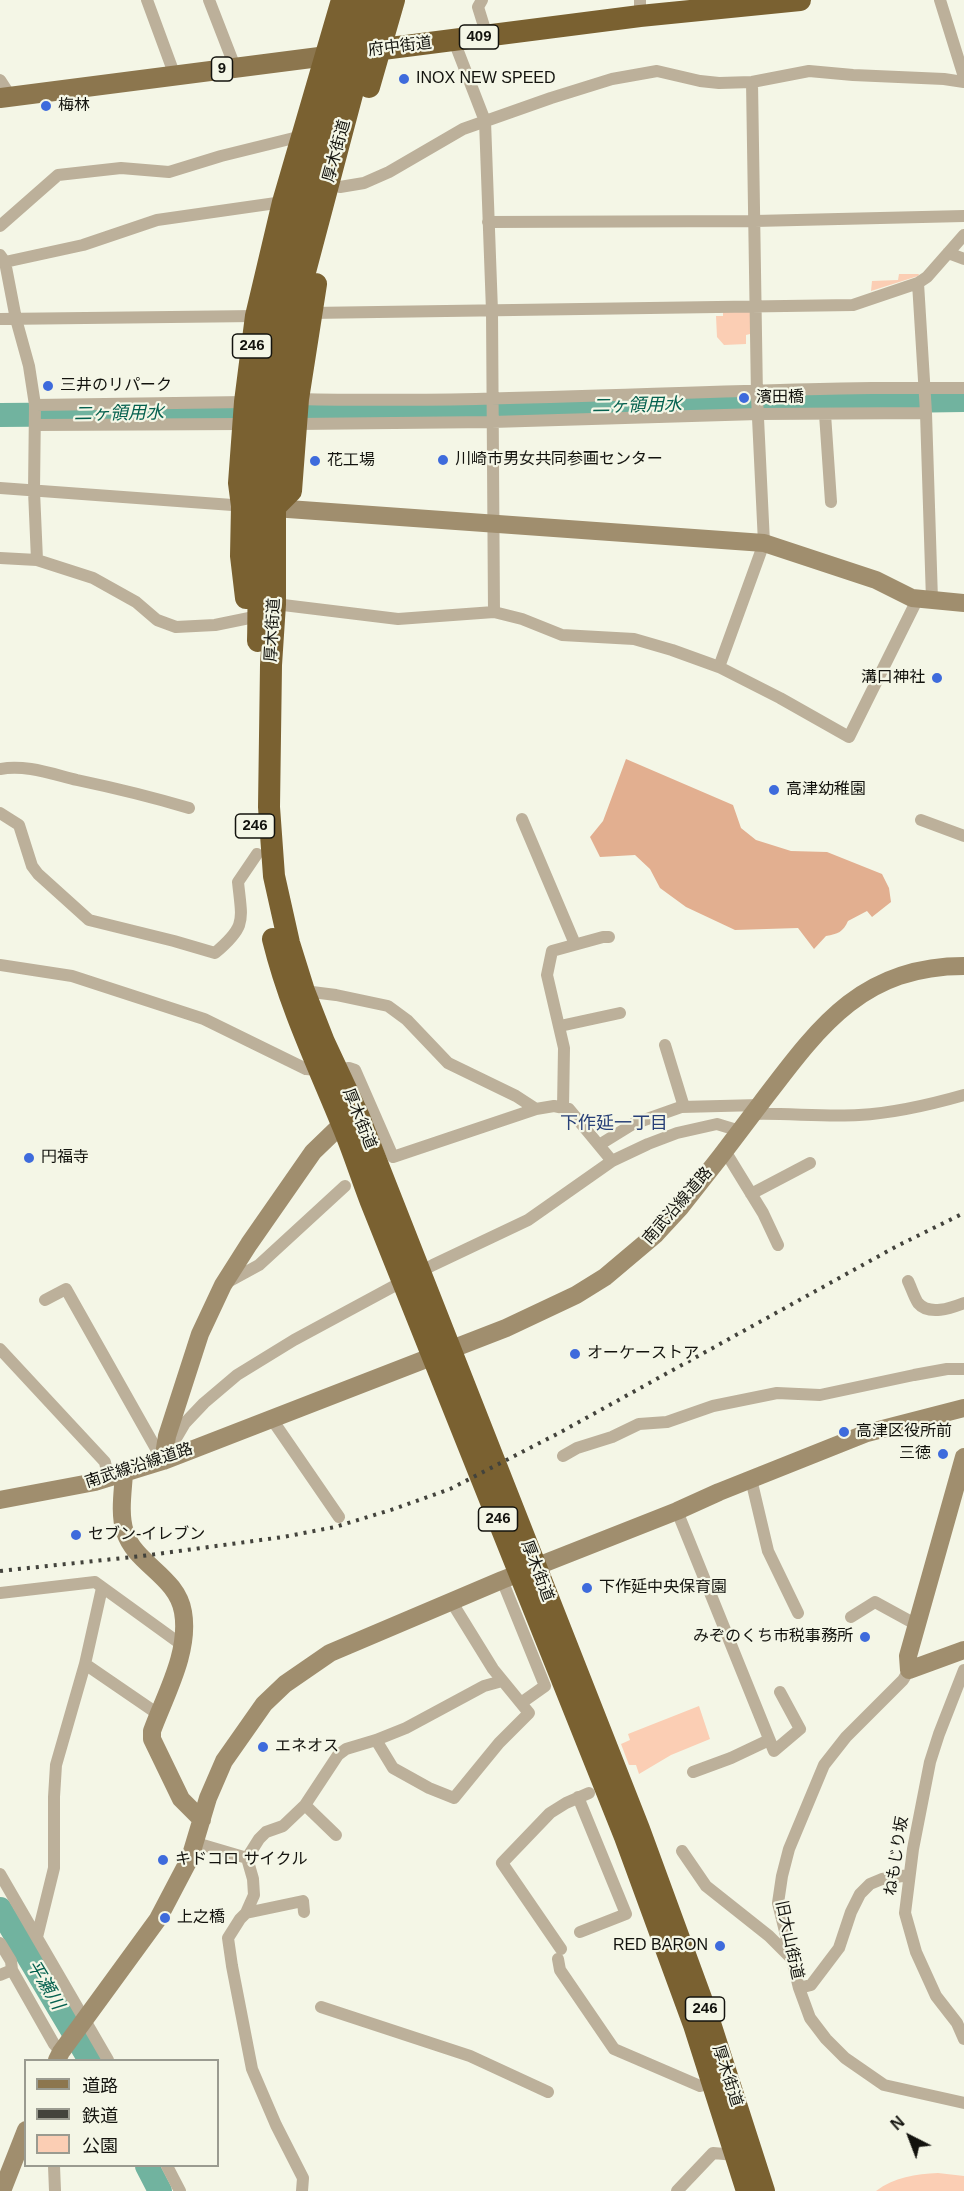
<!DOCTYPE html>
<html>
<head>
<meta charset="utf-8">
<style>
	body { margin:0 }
	#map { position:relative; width:964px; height:2191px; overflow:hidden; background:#f4f6e6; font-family:Helvetica,"Noto Sans JP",sans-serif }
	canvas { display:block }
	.legend { position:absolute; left:24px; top:2059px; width:195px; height:108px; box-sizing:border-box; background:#f4f6e6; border:2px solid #9a9b90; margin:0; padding:8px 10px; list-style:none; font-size:18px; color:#13130e }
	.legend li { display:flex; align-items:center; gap:12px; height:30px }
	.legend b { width:30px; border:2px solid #9a9b90 }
	.north { position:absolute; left:880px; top:2107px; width:60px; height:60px; -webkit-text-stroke:4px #f4f6e6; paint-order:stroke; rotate:318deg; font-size:16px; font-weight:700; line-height:24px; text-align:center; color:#13130e }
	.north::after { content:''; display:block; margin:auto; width:21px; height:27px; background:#13130e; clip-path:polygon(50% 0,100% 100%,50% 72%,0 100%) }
</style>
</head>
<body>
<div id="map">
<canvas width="964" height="2191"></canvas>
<ul class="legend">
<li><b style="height:8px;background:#8c764e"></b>道路</li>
<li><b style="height:8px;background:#43433c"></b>鉄道</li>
<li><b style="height:16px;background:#fbceb4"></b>公園</li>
</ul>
<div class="north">N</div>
</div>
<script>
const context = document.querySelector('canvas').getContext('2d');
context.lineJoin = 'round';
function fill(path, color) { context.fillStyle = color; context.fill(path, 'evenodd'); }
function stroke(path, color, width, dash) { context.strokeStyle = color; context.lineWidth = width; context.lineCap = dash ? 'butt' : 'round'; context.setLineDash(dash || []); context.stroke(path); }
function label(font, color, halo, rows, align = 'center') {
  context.font = font + ' Helvetica,"Noto Sans JP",sans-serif'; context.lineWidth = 4.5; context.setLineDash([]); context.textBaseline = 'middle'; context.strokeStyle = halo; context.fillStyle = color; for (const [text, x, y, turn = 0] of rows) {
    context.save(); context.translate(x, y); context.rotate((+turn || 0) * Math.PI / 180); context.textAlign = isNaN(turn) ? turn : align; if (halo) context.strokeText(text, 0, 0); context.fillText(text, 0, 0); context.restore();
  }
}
fill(new Path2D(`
	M899 274H919L918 276 871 291 872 281 898 280Z
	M750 310V334L746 335V344L724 345 717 337 716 316H723V311Z
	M699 1706 710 1739 671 1755 639 1774 636 1765H629L621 1744 630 1740 628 1734Z
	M938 2173 964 2176V2191H876C894 2177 916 2174 938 2173Z`), '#fbceb4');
fill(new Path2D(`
	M626 759 733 805 741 828 756 840 791 851 827 852 882 874 889 888 891 902 872 917 867 911 848 921C843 932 838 934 826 936L814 949 798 928 735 930 686 907 660 888 650 869 635 855 600 857 590 837 603 821Z`), '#e2af90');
stroke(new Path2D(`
	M309 413 412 408 964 400
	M0 415 237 413
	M0 1909 90 2060
	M147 2166 160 2191`), '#71b39f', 24);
stroke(new Path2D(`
	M147 0 175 76
	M209 0 235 67
	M482 0 478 7 487 36
	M940 0 964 77
	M640 16V0
	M454 41 485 121 492 311 494 612
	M0 80 11 97
	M340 187 364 183 389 172 463 129 551 98 612 79 657 71 700 81 719 83 752 82 809 71 853 75 944 79 964 82
	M488 222 755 221 964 216
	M0 226 58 175 121 168 169 172 221 156 302 136
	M948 253 964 259
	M0 255 5 262 83 245 157 220 283 202
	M5 262 16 319 29 366 35 405 34 491 37 560
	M918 283 926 413 932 600
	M310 313 853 305 918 283 927 277 964 235
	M0 319 256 316
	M298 399C520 404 742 386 964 388
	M35 405 245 402
	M825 414 831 502
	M296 424 492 422 758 414 926 413
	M35 425 243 424
	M0 488 246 506
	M0 558 37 560 93 578 136 602 157 620 176 627 215 625 259 616
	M275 604 398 619 494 612 522 619 562 635 634 639 672 650 719 667 780 698 849 737 918 598
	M719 667 764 543 757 397 752 82
	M0 769C25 764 52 774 77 780 115 788 152 797 189 808
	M0 813 19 825 32 866 38 874 89 920 174 941 215 953C247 926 242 921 238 882L257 854
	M522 819 575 944
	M921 820 964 836
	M0 965 72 976 204 1019 306 1069 318 1070
	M304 991 336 995 388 1006 407 1020 448 1063 516 1096 536 1109
	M560 1026 620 1013
	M665 1045 684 1107
	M338 1070 349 1068 355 1070 393 1157 536 1109 554 1106 569 1109 612 1161
	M563 1108 564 1048 547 975 552 951 603 937H609
	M753 1114C788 1113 824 1117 859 1115 895 1113 929 1105 964 1095
	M599 1145 633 1124 681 1107 760 1105
	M725 1151 763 1213 778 1245
	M751 1194 810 1163
	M908 1281C911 1287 914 1297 918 1303 929 1316 951 1308 964 1303
	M226 1283 259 1265 345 1186
	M45 1300 66 1289 163 1461
	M0 1349 105 1462 108 1478
	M271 1418 339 1517
	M168 1452 185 1423 204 1403 237 1375 294 1340 433 1265 528 1220 612 1161 648 1144 677 1133 717 1124 740 1131
	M563 1456 577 1448 612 1437 639 1424 667 1422 713 1406 777 1393 820 1395 914 1375 947 1369H964
	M751 1479 768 1551 798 1613
	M677 1511 774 1751 800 1729 780 1692
	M502 1580 545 1686 521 1703
	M0 1593 95 1582 182 1645
	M851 1617 875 1602 917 1625
	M85 1664 158 1714
	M909 1670 903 1680 846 1737 824 1765 789 1849 782 1876 778 1903 799 1988 810 2018 826 2039 845 2058 884 2085 964 2103
	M964 1670 939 1734 930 1762 913 1849 905 1913 916 1952 936 1996 957 2023 964 2039
	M376 1740 393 1768 429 1788 454 1798 499 1743 529 1713 493 1669 451 1601
	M693 1772 731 1758 769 1740
	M578 1797 626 1914 580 1932
	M305 1805 336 1835
	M196 1843 247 1858
	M682 1851 706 1886 769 1936 790 1957
	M0 1874 108 2060
	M246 1913 303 1901 304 1912
	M37 1937 54 1868V1797L56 1765 85 1664 102 1588
	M0 1943 11 1961 12 1970 54 2044 61 2052
	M561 1949 502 1863 550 1813 566 1803 589 1793
	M558 1959 560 1970 614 2049 700 2086 712 2083
	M0 1975 12 1970
	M799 1988 811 1985 839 1948 851 1912 860 1894 870 1884 882 1879 909 1875
	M321 2007 470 2056 548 2092
	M54 2166 55 2191
	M167 2166 180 2191
	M302 2191 303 2178 276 2125 252 2069 232 1966 228 1938 240 1919 246 1913 254 1895 253 1879 247 1858 259 1839 266 1832 283 1826 305 1805 338 1755 346 1749 376 1740 406 1728 484 1686 502 1681
	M677 2191 713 2153 736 2155`), '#bcb09a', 12);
stroke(new Path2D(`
	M274 508 764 543 876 580 912 598 964 603
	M964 1457 908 1656 909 1670 964 1650
	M163 1461 167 1436 200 1334 223 1285 249 1244 313 1152 342 1124 354 1119
	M124 1473C123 1491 119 1514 125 1532 135 1564 177 1576 183 1612 190 1652 165 1695 152 1731V1739L181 1799 202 1820
	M0 1500 95 1482 163 1461 506 1328 576 1295 605 1277 656 1234 680 1208C708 1173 735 1138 761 1103 818 1028 861 966 964 966
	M57 2060 61 2052 158 1919 190 1858 208 1798 224 1761 264 1704 285 1684 330 1653 502 1580 677 1511 719 1492 867 1433 964 1408
	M2 2191 26 2130`), '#a08e6e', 18);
stroke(new Path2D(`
	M0 98 327 56`), '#8c764e', 20);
stroke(new Path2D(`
	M377 0 292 321 275 467V604L271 665 269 807 274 876 289 943 304 991 324 1042 359 1117 639 1829 709 2020 764 2191
	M367 51 640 16 800 0
	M369 87 394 0
	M274 508 291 491 298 399 316 284
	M246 598 241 556 242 506 239 483 245 402 256 316 283 202 342 0
	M258 641C260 568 255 496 261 423 273 279 320 139 359 0
	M273 939C289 1004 317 1063 342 1124 353 1150 361 1176 371 1202L625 1837 694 2025 747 2191`), '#7a6131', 22);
stroke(new Path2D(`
	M0 1571 142 1556 283 1537 335 1527 394 1509 450 1489 559 1433 897 1246 964 1213`), '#43433c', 4, [3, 6]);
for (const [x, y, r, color] of [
	[404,79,6,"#3e6bdc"],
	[46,106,6,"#3e6bdc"],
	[48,386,6,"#3e6bdc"],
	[744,398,6,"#3e6bdc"],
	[443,460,6,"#3e6bdc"],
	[315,461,6,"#3e6bdc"],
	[937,678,6,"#3e6bdc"],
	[774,790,6,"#3e6bdc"],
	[29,1158,6,"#3e6bdc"],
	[575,1354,6,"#3e6bdc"],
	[844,1432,6,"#3e6bdc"],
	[943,1454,6,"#3e6bdc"],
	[76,1535,6,"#3e6bdc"],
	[587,1588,6,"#3e6bdc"],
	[865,1637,6,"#3e6bdc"],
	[263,1747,6,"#3e6bdc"],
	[163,1860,6,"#3e6bdc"],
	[165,1918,6,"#3e6bdc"],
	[720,1946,6,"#3e6bdc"]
]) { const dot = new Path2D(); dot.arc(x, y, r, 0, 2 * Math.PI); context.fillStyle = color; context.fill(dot); stroke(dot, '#f4f6e6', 2); }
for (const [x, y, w] of [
	[479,37,39],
	[222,69,21],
	[252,346,39],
	[255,826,39],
	[498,1519,39],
	[705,2009,39]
]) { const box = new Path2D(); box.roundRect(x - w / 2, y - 12, w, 24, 4.5); context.fillStyle = '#f4f6e6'; context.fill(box); stroke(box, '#13130e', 1.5); }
label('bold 15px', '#13130e', null, [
	["409",479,37],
	["9",222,69],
	["246",252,346],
	["246",255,826],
	["246",498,1519],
	["246",705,2009]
]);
label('16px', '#13130e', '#f4f6e6', [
	["府中街道",400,47,-7],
	["厚木街道",337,151,-75],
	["厚木街道",273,630,-87],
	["厚木街道",359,1119,68],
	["南武沿線道路",678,1206,-49],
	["南武線沿線道路",139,1466,-18],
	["厚木街道",537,1571,69],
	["ねもじり坂",897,1856,-81],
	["旧大山街道",789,1940,78],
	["厚木街道",727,2076,72]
]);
label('16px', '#13130e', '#f4f6e6', [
	["INOX NEW SPEED",416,79],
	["梅林",58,106],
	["三井のリパーク",60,386],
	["濱田橋",756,398],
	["川崎市男女共同参画センター",455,460],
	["花工場",327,461],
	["溝口神社",925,678,"right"],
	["高津幼稚園",786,790],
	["円福寺",41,1158],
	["オーケーストア",587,1354],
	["高津区役所前",856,1432],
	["三徳",931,1454,"right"],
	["セブン-イレブン",88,1535],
	["下作延中央保育園",599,1588],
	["みぞのくち市税事務所",853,1637,"right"],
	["エネオス",275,1747],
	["キドコロ サイクル",175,1860],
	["上之橋",177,1918],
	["RED BARON",708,1946,"right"]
], 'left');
label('italic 18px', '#05614f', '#f4f6e6', [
	["二ヶ領用水",637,406,-1],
	["二ヶ領用水",119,414,-1],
	["平瀬川",45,1985,59]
]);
label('18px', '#273f77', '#f4f6e6', [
	["下作延一丁目",614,1124]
]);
</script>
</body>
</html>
